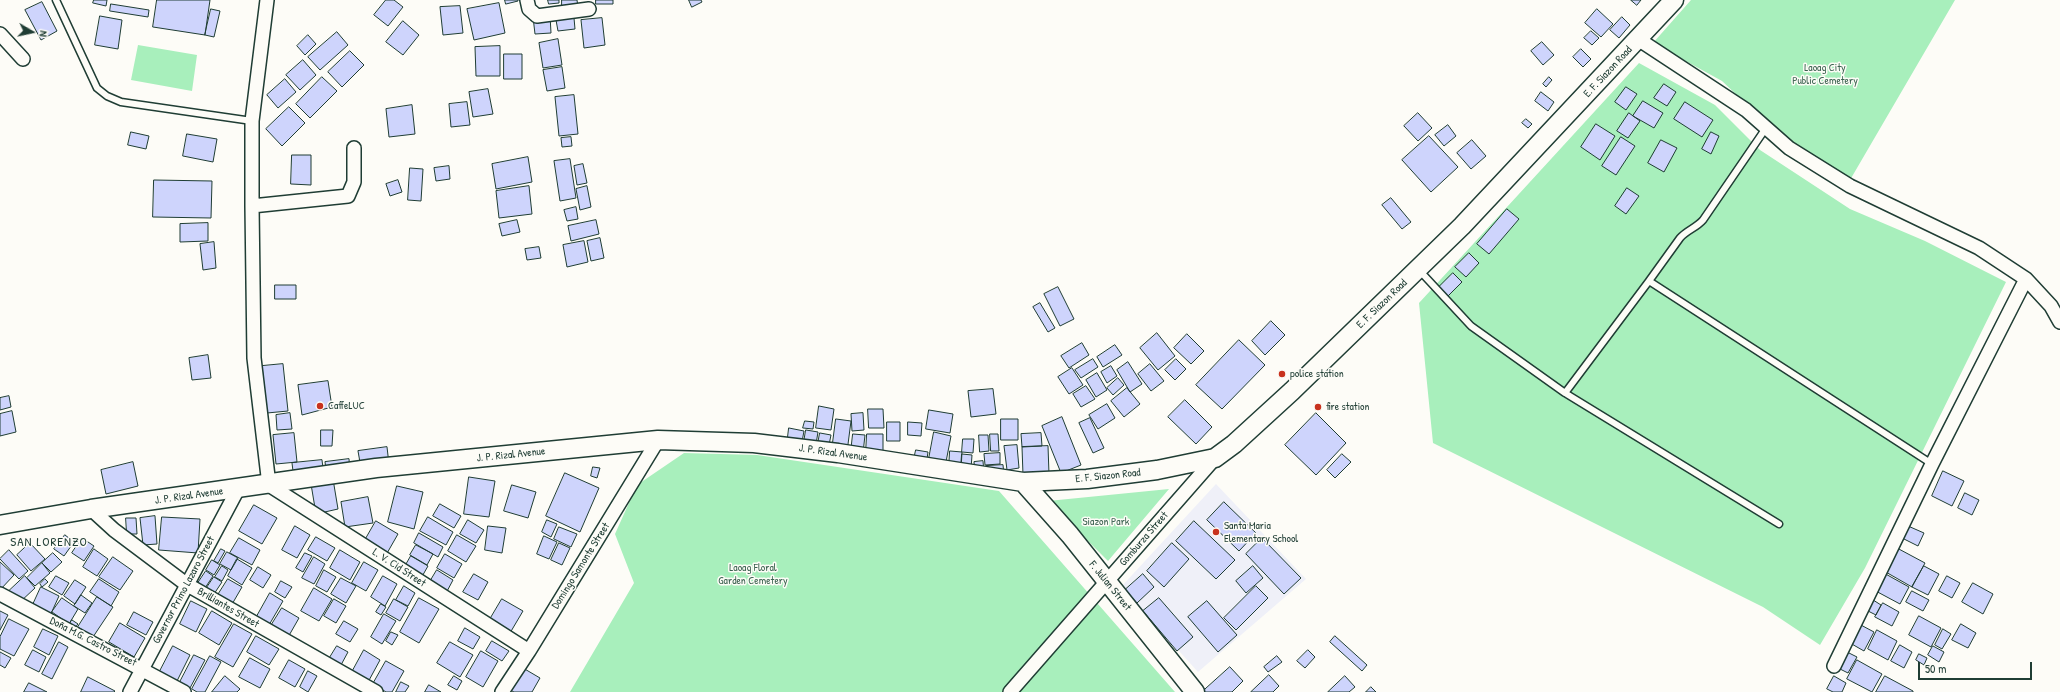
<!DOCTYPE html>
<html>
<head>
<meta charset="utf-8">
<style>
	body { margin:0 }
	#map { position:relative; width:2060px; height:692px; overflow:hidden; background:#fdfcf7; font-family:"Patrick Hand",sans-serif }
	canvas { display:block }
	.north { position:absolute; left:12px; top:12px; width:40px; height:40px; -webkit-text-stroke:3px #fdfcf7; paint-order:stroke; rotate:99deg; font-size:11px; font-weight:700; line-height:16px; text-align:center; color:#1f3d34 }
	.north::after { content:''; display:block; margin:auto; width:14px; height:18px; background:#1f3d34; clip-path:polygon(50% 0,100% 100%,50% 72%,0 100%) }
	.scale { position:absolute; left:1918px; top:662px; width:114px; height:18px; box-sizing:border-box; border:2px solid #1f3d34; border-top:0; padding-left:5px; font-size:12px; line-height:14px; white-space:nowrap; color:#1f3d34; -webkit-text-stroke:3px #fdfcf7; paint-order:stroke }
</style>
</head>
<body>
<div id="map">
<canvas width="2060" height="692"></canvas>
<div class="north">N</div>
<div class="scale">50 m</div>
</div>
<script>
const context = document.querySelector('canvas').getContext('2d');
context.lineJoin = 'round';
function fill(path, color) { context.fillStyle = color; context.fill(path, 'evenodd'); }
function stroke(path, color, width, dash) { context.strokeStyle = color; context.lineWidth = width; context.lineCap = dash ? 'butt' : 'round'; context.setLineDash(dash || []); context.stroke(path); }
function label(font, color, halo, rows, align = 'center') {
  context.font = font + ' "Patrick Hand",sans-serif'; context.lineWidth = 3; context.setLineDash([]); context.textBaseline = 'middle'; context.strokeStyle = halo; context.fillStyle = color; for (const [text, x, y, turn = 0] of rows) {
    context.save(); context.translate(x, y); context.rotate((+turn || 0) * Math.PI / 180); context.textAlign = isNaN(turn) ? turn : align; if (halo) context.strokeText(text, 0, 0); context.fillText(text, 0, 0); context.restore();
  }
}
fill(new Path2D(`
	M1216 484 1306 579 1198 672 1121 587Z`), '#eff0f8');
fill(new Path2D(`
	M1691 0H1955L1850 180 1776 132 1722 81 1653 43Z
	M138 45 197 55 192 91 131 80Z
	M1639 63 1715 105 1760 150 1850 209 1925 241 2006 282 1865 568 1820 645 1763 607 1433 443 1419 303Z
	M684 453 757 455 999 491 1175 692H570L634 583 615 534 637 485Z
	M1169 489 1108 561 1048 501Z`), '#a8efbc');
const building = new Path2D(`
	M94 0H107L106 6 93 3Z
	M157 0H210L205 35 153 27Z
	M386 0H394L403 7 388 26 374 15Z
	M505 0H518V1L506 4Z
	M548 0H559V3L549 4Z
	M562 0H577L578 7 562 8Z
	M596 0H613V4H596Z
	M689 0H701L702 2 692 7Z
	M1631 0H1641L1637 5Z
	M42 2 57 31 41 40 25 10Z
	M499 3 505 33 474 40 467 9Z
	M111 4 149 10 148 17 110 11Z
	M460 6 463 33 443 35 440 7Z
	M211 9 220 11 214 37 205 35Z
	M1597 9 1613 24 1601 37 1585 23Z
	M550 15 551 33 535 34 533 17Z
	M100 16 122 20 118 49 95 45Z
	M1622 17 1630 25 1619 38 1610 30Z
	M574 18 575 29 558 31 556 20Z
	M602 18 605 45 584 48 581 20Z
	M403 21 419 35 403 55 386 42Z
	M1591 31 1599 38 1592 45 1584 38Z
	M337 32 348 45 320 70 308 57Z
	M308 35 316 44 305 55 297 46Z
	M558 39 562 65 543 68 539 43Z
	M1542 42 1554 55 1543 65 1531 51Z
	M500 46V76H476L475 47Z
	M1581 49 1591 59 1583 67 1573 57Z
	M350 51 364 65 342 87 328 72Z
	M504 54H522V79H504Z
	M303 60 316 75 300 90 286 75Z
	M562 67 565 88 547 91 543 70Z
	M322 77 337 91 310 118 296 104Z
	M1549 77 1552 80 1546 87 1543 84Z
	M285 79 296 92 278 108 267 95Z
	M1664 84 1676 92 1667 106 1654 98Z
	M1626 87 1637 94 1626 110 1615 102Z
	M488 89 493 114 473 117 469 92Z
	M1541 92 1554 102 1548 111 1535 101Z
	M574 95 578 134 559 136 555 97Z
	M1643 101 1663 113 1654 128 1633 116Z
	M467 102 470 125 451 127 449 104Z
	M1685 102 1713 120 1702 137 1674 119Z
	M412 105 415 134 389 137 386 109Z
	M289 107 305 123 282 146 266 129Z
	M1418 113 1432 128 1418 141 1404 126Z
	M1629 113 1640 121 1628 138 1617 131Z
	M1526 119 1532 124 1528 128 1522 123Z
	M1596 124 1615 136 1600 160 1581 147Z
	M1448 125 1456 136 1444 146 1435 135Z
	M131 132 149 136 146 149 128 145Z
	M1711 132 1719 136 1711 154 1702 149Z
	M187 134 217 139 213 162 183 156Z
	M1429 136 1458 167 1431 192 1402 160Z
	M571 137 572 146 562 147 561 138Z
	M1621 137 1635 146 1616 175 1602 166Z
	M1472 140 1486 156 1471 169 1457 153Z
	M1661 140 1677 148 1664 172 1648 163Z
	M292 155H311V185L291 184Z
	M528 157 532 182 496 189 492 164Z
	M570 159 576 198 560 201 554 161Z
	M583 164 587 183 577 185 574 166Z
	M449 166 450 179 436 181 434 168Z
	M410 168 423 169 421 201 408 200Z
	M154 180 212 181 211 218 153 217Z
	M398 180 402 192 390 196 386 184Z
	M529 186 532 214 499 218 496 191Z
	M587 186 591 207 580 210 576 189Z
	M1627 188 1639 196 1626 214 1615 206Z
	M1391 198 1411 222 1402 229 1382 205Z
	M576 207 578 219 567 221 564 210Z
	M1507 209 1519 219 1489 254 1477 244Z
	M517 220 520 232 502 236 499 224Z
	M596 220 599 234 571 241 568 226Z
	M208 223V241L180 242V224Z
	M600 238 604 258 591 261 587 241Z
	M584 241 588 262 567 267 563 245Z
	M214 242 216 268 203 270 200 244Z
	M539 247 541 258 527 260 525 249Z
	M1469 253 1479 263 1466 277 1455 267Z
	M1453 273 1462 282 1448 296 1439 287Z
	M275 285H296V299H275Z
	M1058 287 1074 319 1060 326 1044 294Z
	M1040 303 1055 328 1048 332 1033 307Z
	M1271 321 1285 335 1265 355 1252 341Z
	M1157 333 1175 356 1158 370 1140 348Z
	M1187 334 1204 351 1191 364 1174 348Z
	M1239 340 1265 365 1222 409 1196 385Z
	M1082 343 1089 355 1069 368 1061 356Z
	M1115 345 1122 355 1103 367 1097 357Z
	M208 355 211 378 192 380 189 358Z
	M1093 359 1098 367 1081 378 1075 370Z
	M1176 359 1186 369 1175 380 1165 370Z
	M1128 362 1142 384 1130 392 1117 370Z
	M283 364 288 411 267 413 262 366Z
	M1150 364 1164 381 1151 391 1138 374Z
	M1111 366 1117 376 1107 383 1101 372Z
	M1072 368 1083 385 1069 394 1058 377Z
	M1097 373 1107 390 1096 397 1086 380Z
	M1118 378 1124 385 1113 395 1107 388Z
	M328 381 332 407 302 415 298 385Z
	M1086 386 1095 399 1081 407 1073 394Z
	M1127 388 1140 404 1124 417 1111 401Z
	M993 389 996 414 971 417 968 391Z
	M9 396 11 407 0 410V398Z
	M1185 400 1212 427 1196 444 1168 417Z
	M1107 404 1115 418 1098 429 1089 415Z
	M819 406 834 409 831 430 816 428Z
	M868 409H883L884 428H869Z
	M929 410 953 414 950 433 926 429Z
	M12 411 16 432 0 436V414Z
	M290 413 292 429 277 430 276 415Z
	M863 413 864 430 852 431 851 414Z
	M1316 413 1346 443 1316 475 1285 445Z
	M1062 417 1081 465 1061 473 1042 426Z
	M1090 418 1104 448 1093 453 1079 423Z
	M836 419 851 421 847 452 832 450Z
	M1001 419H1018V440H1001Z
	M805 421 814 422 813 429 803 428Z
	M887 422H900V441H887Z
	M908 422 922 423 921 436 908 435Z
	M789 428 804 431 801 447 787 445Z
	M321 430H333L332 446H321Z
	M806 430 818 432 815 450 803 448Z
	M934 432 951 436 945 467 928 464Z
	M294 433 297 462 276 464 273 435Z
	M820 433 831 435 828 450 817 449Z
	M1041 433 1042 446 1022 447 1021 434Z
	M853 434 865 435 863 453 851 452Z
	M867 434H883V453H866Z
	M990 434H998L999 451H991Z
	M979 435H988L989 451 980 452Z
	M963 439H974L973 453 962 452Z
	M1017 445 1019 468 1007 470 1004 446Z
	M1048 446 1049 474 1023 475 1022 447Z
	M387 447 389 464 361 468 358 451Z
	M916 450 928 452 926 466 913 464Z
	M950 451 962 452 961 469 949 468Z
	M1000 453V464L985 465 984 454Z
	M962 454 972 455 971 469 961 468Z
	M1342 454 1351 462 1335 478 1327 470Z
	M349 459 350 472 327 475 325 462Z
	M322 460 324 476 294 479 292 463Z
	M983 461 984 473H975L974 462Z
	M133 462 138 486 106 494 101 470Z
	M1003 465 1004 475 987 476 986 466Z
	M593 467 600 468 597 478 591 476Z
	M1943 471 1964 481 1952 506 1932 496Z
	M565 473 599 488 580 532 546 516Z
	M469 477 495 481 489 517 464 514Z
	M333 479 338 509 316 514 311 484Z
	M512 485 536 492 528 518 504 511Z
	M397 486 423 492 414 529 388 522Z
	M1965 493 1979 500 1972 515 1958 508Z
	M368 497 373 523 345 527 341 502Z
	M1224 502 1256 533 1239 551 1207 520Z
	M440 504 461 516 454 528 433 516Z
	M254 505 277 518 262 544 239 531Z
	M155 516 157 544 143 545 140 518Z
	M162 517 200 519 198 553 159 550Z
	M428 517 453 532 446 545 420 531Z
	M126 518H136L137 534H127Z
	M468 520 484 530 476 543 460 534Z
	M547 520 557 524 551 537 542 532Z
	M376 521 398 534 386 555 364 542Z
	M1194 521 1235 560 1216 579 1176 541Z
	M295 526 310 535 297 558 282 550Z
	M488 526 506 528 502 553 485 550Z
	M1908 526 1924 533 1918 546 1902 538Z
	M559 527 577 534 571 547 554 539Z
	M419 533 443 547 438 557 414 543Z
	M65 535 74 542 64 556 54 549Z
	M457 535 476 546 466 562 448 551Z
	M544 536 557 542 549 559 537 554Z
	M316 537 335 548 327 561 308 550Z
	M82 538 94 546 84 561 72 553Z
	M239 538 260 550 252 565 230 553Z
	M1262 538 1301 578 1284 594 1246 554Z
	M30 543 45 559 31 571 17 555Z
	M559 543 570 548 562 565 551 560Z
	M1172 543 1189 559 1164 587 1147 571Z
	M416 545 433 554 427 565 410 555Z
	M1897 548 1925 563 1912 587 1884 571Z
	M94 549 108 559 97 576 83 567Z
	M221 549 225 551 218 563 214 561Z
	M9 550 28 571 19 579 0 559Z
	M340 550 360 562 350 580 330 568Z
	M227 552 238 558 231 570 220 564Z
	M53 553 62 562 51 572 42 563Z
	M305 553 312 556 303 572 296 568Z
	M445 554 462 564 454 578 437 568Z
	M411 556 428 566 420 580 403 570Z
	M113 557 133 571 120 590 99 577Z
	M314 557 325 564 314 584 302 578Z
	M237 559 252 568 242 585 228 576Z
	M212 560 220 565 214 575 206 570Z
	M0 562 14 575 0 590Z
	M364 562 378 570 366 591 352 583Z
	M42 563 50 573 35 586 27 578Z
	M222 566 228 570 222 581 215 577Z
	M1253 566 1263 578 1246 593 1236 581Z
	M1924 566 1939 574 1928 595 1912 587Z
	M258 567 271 575 263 588 250 580Z
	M324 570 336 577 327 592 316 586Z
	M437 570 453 580 445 595 428 585Z
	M206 571 213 576 203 591 196 586Z
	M1882 572 1909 587 1900 604 1872 589Z
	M474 574 488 582 478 600 463 592Z
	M1143 574 1154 587 1137 603 1125 590Z
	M25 576 35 588 19 603 9 591Z
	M56 576 69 583 62 595 49 587Z
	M383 576 397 584 385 606 371 597Z
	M1947 576 1960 583 1952 598 1939 591Z
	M214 577 222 582 214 594 206 589Z
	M341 578 356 586 346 603 331 594Z
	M45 579 48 582 42 587 40 584Z
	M99 579 119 592 111 606 90 592Z
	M228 579 242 587 231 606 216 598Z
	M75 580 86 587 75 604 64 596Z
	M281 581 292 587 285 598 275 592Z
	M1973 583 1993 594 1983 614 1962 602Z
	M404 586 415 593 408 606 396 600Z
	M1256 586 1268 598 1236 630 1224 618Z
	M41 587 59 596 49 618 31 609Z
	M314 588 332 599 319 621 301 611Z
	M1912 591 1929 600 1923 611 1906 602Z
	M270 593 283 601 269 625 256 618Z
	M81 595 92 603 85 613 74 606Z
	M97 597 113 607 93 637 78 627Z
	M62 598 78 609 69 624 52 612Z
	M419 598 439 609 419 643 400 632Z
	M1159 598 1193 637 1177 651 1143 611Z
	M1870 598 1881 605 1876 615 1864 609Z
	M334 599 346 606 336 623 324 616Z
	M394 599 408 607 400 621 386 613Z
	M502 599 523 611 510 633 489 621Z
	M191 601 207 609 196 632 180 624Z
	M1207 601 1237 635 1218 652 1188 617Z
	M1883 603 1899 612 1892 626 1875 617Z
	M381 604 386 607 381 615 376 612Z
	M282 608 299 618 287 639 269 629Z
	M0 611 8 615 0 630Z
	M212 611 232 623 219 645 199 633Z
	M134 612 153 622 146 635 127 625Z
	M384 614 396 621 382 644 371 637Z
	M1919 616 1941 628 1931 647 1909 635Z
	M9 619 29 629 14 656 0 649V637Z
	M72 620 78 624 74 629 69 625Z
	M344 621 358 629 350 642 336 634Z
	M120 623 145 638 134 657 109 642Z
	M234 624 252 634 233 667 215 657Z
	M1859 624 1874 632 1864 651 1850 643Z
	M1961 624 1976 633 1968 648 1952 640Z
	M465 628 480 637 473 649 458 641Z
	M43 629 58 636 49 655 34 647Z
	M1943 629 1951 634 1942 649 1935 645Z
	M1877 630 1897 641 1888 660 1868 649Z
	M391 632 398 635 392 645 386 641Z
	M256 636 279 649 269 665 247 652Z
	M1335 636 1367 665 1362 671 1330 642Z
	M492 641 509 651 502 661 486 651Z
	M59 642 68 647 52 679 42 674Z
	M450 642 473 655 460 677 437 663Z
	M1900 645 1912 652 1904 668 1891 661Z
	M173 646 190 655 176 683 159 673Z
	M337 646 348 652 341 665 329 659Z
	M1933 646 1944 652 1939 662 1928 655Z
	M33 650 46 657 39 672 25 665Z
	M364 650 380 660 367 684 351 674Z
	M1308 650 1315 657 1305 668 1297 661Z
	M481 651 498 661 483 687 466 677Z
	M1845 651 1857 657 1848 673 1836 667Z
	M0 652 11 658 5 668 0 665Z
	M1919 654 1927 658 1924 665 1916 660Z
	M194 655 205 660 190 688 180 682Z
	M210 656 221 662 205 692H197L192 689Z
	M1277 656 1282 662 1268 672 1264 667Z
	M250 658 270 669 260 688 239 677Z
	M289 660 305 669 295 687 279 678Z
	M1857 660 1882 674 1872 692 1847 679Z
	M386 661 404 671 392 692H386L373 684Z
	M1230 667 1243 681 1232 692H1202Z
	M523 668 540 678 532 692H514L510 690Z
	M308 671 317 676 308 692 300 687Z
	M1269 675 1279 686 1273 692H1251Z
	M225 676 240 689 237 692H212Z
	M454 676 462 681 457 690 448 685Z
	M1345 676 1355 687 1349 692H1328Z
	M1834 676 1846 683 1842 692H1833L1827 689Z
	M1885 676 1913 691V692H1876Z
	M88 677 115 691 114 692H81Z
	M401 682 409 686 405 692H396Z
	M29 683 47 692H24Z
	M429 685 441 692H425Z
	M1371 687 1376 692H1366Z`);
fill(building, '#ced4fc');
stroke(building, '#1f3d34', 1);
const lane = new Path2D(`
	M56 0 97 88 107 96 121 102 252 121
	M1419 270 1471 326 1565 393 1779 524
	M1649 281 1680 238C1687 230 1696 228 1703 220L1766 128
	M1565 393 1649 281 1932 464`);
const street = new Path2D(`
	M267 0 252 121V206L254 358 269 485 529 651
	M527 0 529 9 537 16 589 9
	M0 34 23 59
	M1638 39 1746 110 1789 148 1850 186 1979 248 2026 279 2051 306 2060 322
	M252 206 348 196 354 182V148
	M91 509 114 530 186 584 376 692
	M0 594 184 692
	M1834 666 1932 464 2026 279
	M130 692 238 489
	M502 692 529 651 658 440
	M1010 692 1215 458`);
const secondary = new Path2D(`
	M1023 482 1070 535 1195 692
	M0 525 91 509 376 468 658 440 754 443 838 453 1023 482 1087 479 1157 470 1215 458 1234 444 1292 391 1462 226 1674 0`);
stroke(lane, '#1f3d34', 9);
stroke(street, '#1f3d34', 16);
stroke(secondary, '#1f3d34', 21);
stroke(lane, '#fdfcf7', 6);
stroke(street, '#fdfcf7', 13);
stroke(secondary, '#fdfcf7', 18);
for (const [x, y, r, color] of [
	[1282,374,4,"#c8321e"],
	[320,406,4,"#c8321e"],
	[1318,407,4,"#c8321e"],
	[1216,532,4,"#c8321e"]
]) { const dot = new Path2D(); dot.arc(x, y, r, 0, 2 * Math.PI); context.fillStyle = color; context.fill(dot); stroke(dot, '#fdfcf7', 1.5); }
label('11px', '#3a614f', '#fdfcf7', [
	["Laoag City",1825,68],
	["Public Cemetery",1825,81],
	["Siazon Park",1106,522],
	["Laoag Floral",753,568],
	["Garden Cemetery",753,581]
]);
label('11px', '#1f3d34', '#fdfcf7', [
	["E. F. Siazon Road",1608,72,-47],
	["E. F. Siazon Road",1382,304,-44],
	["J. P. Rizal Avenue",833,453,8],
	["J. P. Rizal Avenue",511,455,-6],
	["E. F. Siazon Road",1108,476,-6],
	["J. P. Rizal Avenue",189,496,-8],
	["Gomburza Street",1144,539,-49],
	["Domingo Samonte Street",581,566,-58],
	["L. V. Cid Street",399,568,33],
	["F. Julian Street",1110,586,51],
	["Governor Primo Lazaro Street",184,590,-62],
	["Brilliantes Street",228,608,30],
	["Doña M.G. Castro Street",93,642,27]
]);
label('11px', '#1f3d34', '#fdfcf7', [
	["police station",1290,374],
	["CaffeLUC",328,406],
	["fire station",1326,407],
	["Santa Maria",1224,526],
	["Elementary School",1224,539]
], 'left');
context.letterSpacing = '1px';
label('13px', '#1f3d34', '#fdfcf7', [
	["SAN LORENZO",49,543]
]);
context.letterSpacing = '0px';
</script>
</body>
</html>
